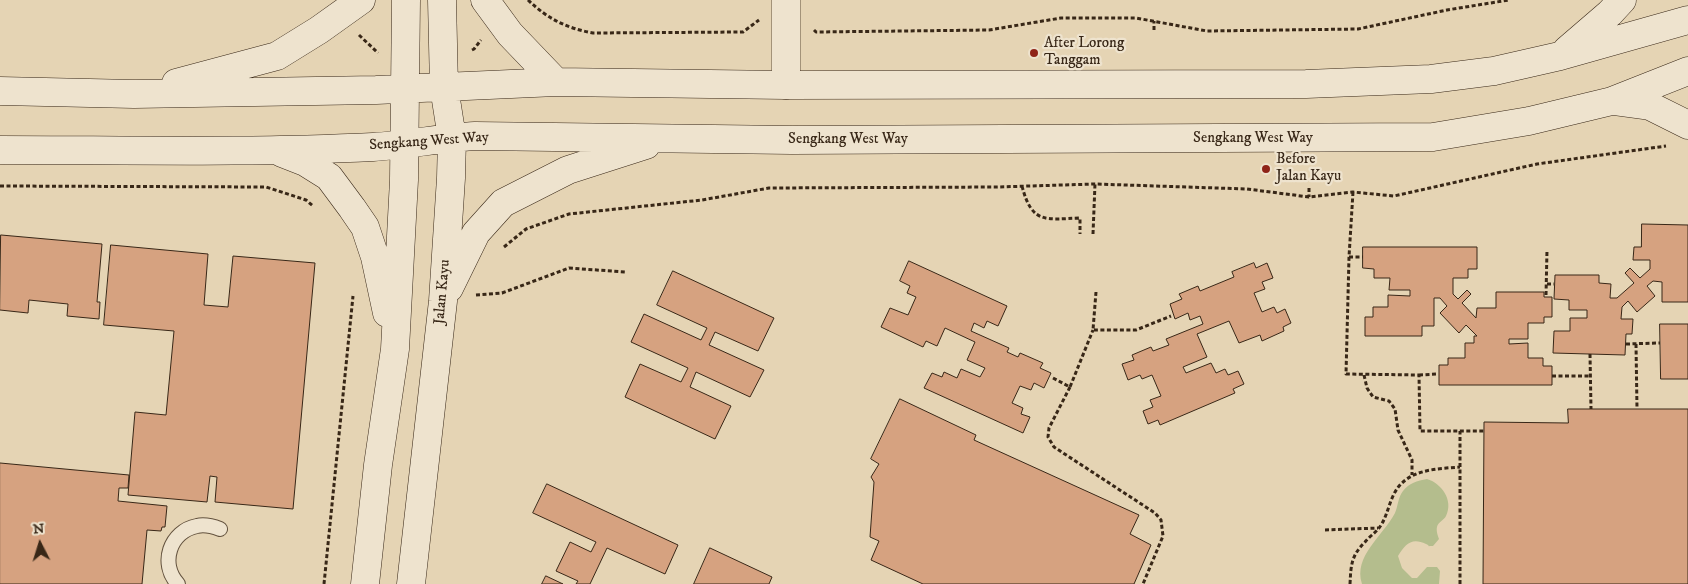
<!DOCTYPE html>
<html>
<head>
<meta charset="utf-8">
<style>
	body { margin:0 }
	#map { position:relative; width:1688px; height:584px; overflow:hidden; background:#e5d4b4; font-family:"IM FELL DW Pica",serif }
	canvas { display:block }
	.north { position:absolute; left:15px; top:519px; width:50px; height:50px; -webkit-text-stroke:4px #eee3ce; paint-order:stroke; rotate:355deg; font-size:14px; font-weight:700; line-height:20px; text-align:center; color:#382717 }
	.north::after { content:''; display:block; margin:auto; width:18px; height:22px; background:#382717; clip-path:polygon(50% 0,100% 100%,50% 72%,0 100%) }
</style>
</head>
<body>
<div id="map">
<canvas width="1688" height="584"></canvas>
<div class="north">N</div>
</div>
<script>
const context = document.querySelector('canvas').getContext('2d');
context.lineJoin = 'round';
function fill(path, color) { context.fillStyle = color; context.fill(path, 'evenodd'); }
function stroke(path, color, width, dash) { context.strokeStyle = color; context.lineWidth = width; context.lineCap = dash ? 'butt' : 'round'; context.setLineDash(dash || []); context.stroke(path); }
function label(font, color, halo, rows, align = 'center') {
  context.font = font + ' "IM FELL DW Pica",serif'; context.lineWidth = 4.5; context.setLineDash([]); context.textBaseline = 'middle'; context.strokeStyle = halo; context.fillStyle = color; for (const [text, x, y, turn = 0] of rows) {
    context.save(); context.translate(x, y); context.rotate((+turn || 0) * Math.PI / 180); context.textAlign = isNaN(turn) ? turn : align; if (halo) context.strokeText(text, 0, 0); context.fillText(text, 0, 0); context.restore();
  }
}
fill(new Path2D(`
	M1427 479C1441 483 1454 500 1446 516 1444 520 1438 522 1437 527 1436 531 1438 536 1439 539L1433 546C1425 546 1432 547 1426 544 1411 537 1405 545 1398 556L1402 568 1412 578H1417L1427 567H1437L1440 571 1439 584H1362C1353 556 1383 536 1395 513 1398 506 1398 497 1403 491 1409 483 1417 481 1427 479Z`), '#b4bd8d');
const building = new Path2D(`
	M1642 224 1688 225V302H1662V282L1653 281 1647 286 1655 296 1637 312 1628 301 1622 307 1621 319H1633L1632 334H1626L1625 355 1553 353 1554 331H1570V318H1587V310H1569V300L1554 299 1555 275H1599V283L1611 284 1610 298H1617L1634 283 1625 273 1630 268 1640 278 1650 269V260H1633L1634 247H1641Z
	M1 235 102 244 97 302H100L99 319 67 316 68 304 29 300 28 313 0 310Z
	M111 245 208 254 204 305 228 307 233 256 315 263 293 509 215 502 217 477 210 476 207 502 128 495 135 412 166 415 174 331 104 325Z
	M1363 247H1477V269H1468V278H1453V294L1458 299 1467 290 1471 294 1462 303 1476 318 1477 308H1496V292H1544V297H1552V317H1544V323H1528V339H1509V344L1528 343V358H1543V366H1552V385H1439V365H1448V358H1465V343H1474V336H1477L1466 325 1459 333 1440 313 1447 306 1440 298H1434V326H1422V336H1365V317H1373V307H1388V295L1410 296V290H1389L1390 278H1374V269L1363 268Z
	M909 261 1007 306 998 326 987 321 984 328 974 323 971 331 1009 348 1007 352 1018 357 1020 353 1043 363 1040 368 1051 373 1044 388 1034 383 1031 390 1020 386 1012 403 1023 408 1021 414 1030 417 1023 433 924 388 932 373 942 377 944 372 957 378 961 369 980 377 985 368 967 360 975 342 945 328 937 346 926 341 923 347 881 327 890 308 908 315 916 297 907 293 910 286 900 281Z
	M1254 263 1256 268 1267 263 1273 278 1262 282 1265 289 1254 293 1262 312 1274 307 1277 313 1285 309 1291 323 1283 327 1284 331 1262 341 1260 335 1239 343 1229 321 1197 334 1207 357 1183 367 1186 373 1211 363 1216 373 1225 369 1228 375 1238 371 1244 384 1233 389 1235 393 1160 425 1158 420 1148 424 1143 411 1153 407 1150 400 1161 396 1152 375 1142 379 1140 375 1128 380 1122 364 1134 360 1132 355 1151 347 1153 351 1169 345 1166 339 1203 324 1200 316 1190 320 1188 313 1175 319 1170 304 1182 299 1179 294 1198 286 1200 291 1234 277 1232 272Z
	M673 271 774 318 758 351 715 332 709 345 764 370 750 397 696 372 690 387 731 406 715 439 625 397 640 364 681 382 688 368 631 342 644 314 701 340 707 328 657 305Z
	M1660 324H1688V379H1661Z
	M900 399 976 435 974 440 1139 515 1130 534 1151 545 1134 584H923L871 560 879 541 870 537 874 482 871 477 879 464 871 459Z
	M1568 409H1688V584H1483L1484 422 1568 423Z
	M0 463 129 475 128 488H119L118 501 167 506 165 527H162L161 531 147 530 142 584H0Z
	M547 484 678 545 665 574 607 548 590 584H576L578 581 556 571 570 542 591 552 596 542 533 513Z
	M710 548 772 577 769 584H694Z
	M546 576 563 584H542Z`);
fill(building, '#d6a280');
stroke(building, '#382717', 1);
const lane = new Path2D(`
	M178 584C159 564 170 531 197 526 205 524 212 526 220 529`);
const street = new Path2D(`
	M786 0V85`);
const secondary = new Path2D(`
	M485 0 510 34 556 82
	M1567 50 1610 13 1622 0
	M176 83 277 56 319 30 361 0
	M0 91 134 94 376 90 556 82 786 85 1306 84 1431 79 1494 71 1560 56 1688 20
	M1613 101 1650 106 1688 125
	M0 150C124 150 249 153 373 147 407 145 441 138 475 136L792 140 1433 137 1529 121 1612 101 1688 71
	M282 153 305 162 329 177 352 208 365 227 375 257 387 313
	M449 288 476 233 503 203 568 170 646 145
	M365 584 378 465 395 349 404 180 406 0
	M411 584 443 301 451 178 452 138 444 87 442 0`);
stroke(lane, '#63523e', 16);
stroke(street, '#63523e', 29);
stroke(secondary, '#382717', 29);
stroke(new Path2D(`
	M528 0C548 19 566 28 593 33L743 32 759 20
	M814 30 816 32 989 30 1061 18H1136L1207 31 1358 29 1447 10 1509 0
	M1154 30V21
	M359 35 378 53
	M472 50 474 49 481 40
	M0 186 266 187 306 200 313 206
	M1022 186C1032 225 1046 219 1080 218V234
	M1309 188V197
	M1353 192 1349 257 1346 374 1419 375 1420 431H1484
	M1093 234 1095 184
	M504 247 526 229 569 214 702 200 769 188 997 187 1095 184 1247 189 1309 197 1353 192 1394 196 1537 164 1666 146
	M1349 257H1363
	M1547 284H1554
	M1096 292 1093 330H1136L1171 316
	M476 295 502 293 569 268 625 272
	M1546 295 1547 250
	M1626 344 1660 343
	M1636 344 1637 409
	M1590 354 1591 409
	M1364 375 1367 388 1373 397 1389 401 1395 409 1398 430 1412 460V475
	M1419 375 1438 374
	M1552 376H1590
	M1053 378 1070 387 1093 330
	M1070 387 1049 428 1048 437 1054 447 1155 513 1161 520 1163 536 1143 584
	M1325 530 1378 528
	M324 584 353 296
	M1350 584C1351 565 1351 556 1365 542 1369 537 1375 533 1379 528 1386 519 1388 507 1393 496 1405 469 1435 469 1460 467
	M1460 584V431`), '#382717', 3, [4, 2.5]);
stroke(lane, '#eee3ce', 14);
stroke(street, '#eee3ce', 28);
stroke(secondary, '#eee3ce', 28);
for (const [x, y, r, color] of [
	[1034,53,5,"#8f2418"],
	[1266,169,5,"#8f2418"]
]) { const dot = new Path2D(); dot.arc(x, y, r, 0, 2 * Math.PI); context.fillStyle = color; context.fill(dot); stroke(dot, '#eee3ce', 2); }
label('15px', '#382717', '#eee3ce', [
	["After Lorong",1044,44],
	["Tanggam",1044,61],
	["Before",1276,160],
	["Jalan Kayu",1276,177]
], 'left');
label('15px', '#382717', '#eee3ce', [
	["Sengkang West Way",1253,139],
	["Sengkang West Way",848,140],
	["Sengkang West Way",429,142,-4],
	["Jalan Kayu",443,292,-85]
]);
</script>
</body>
</html>
